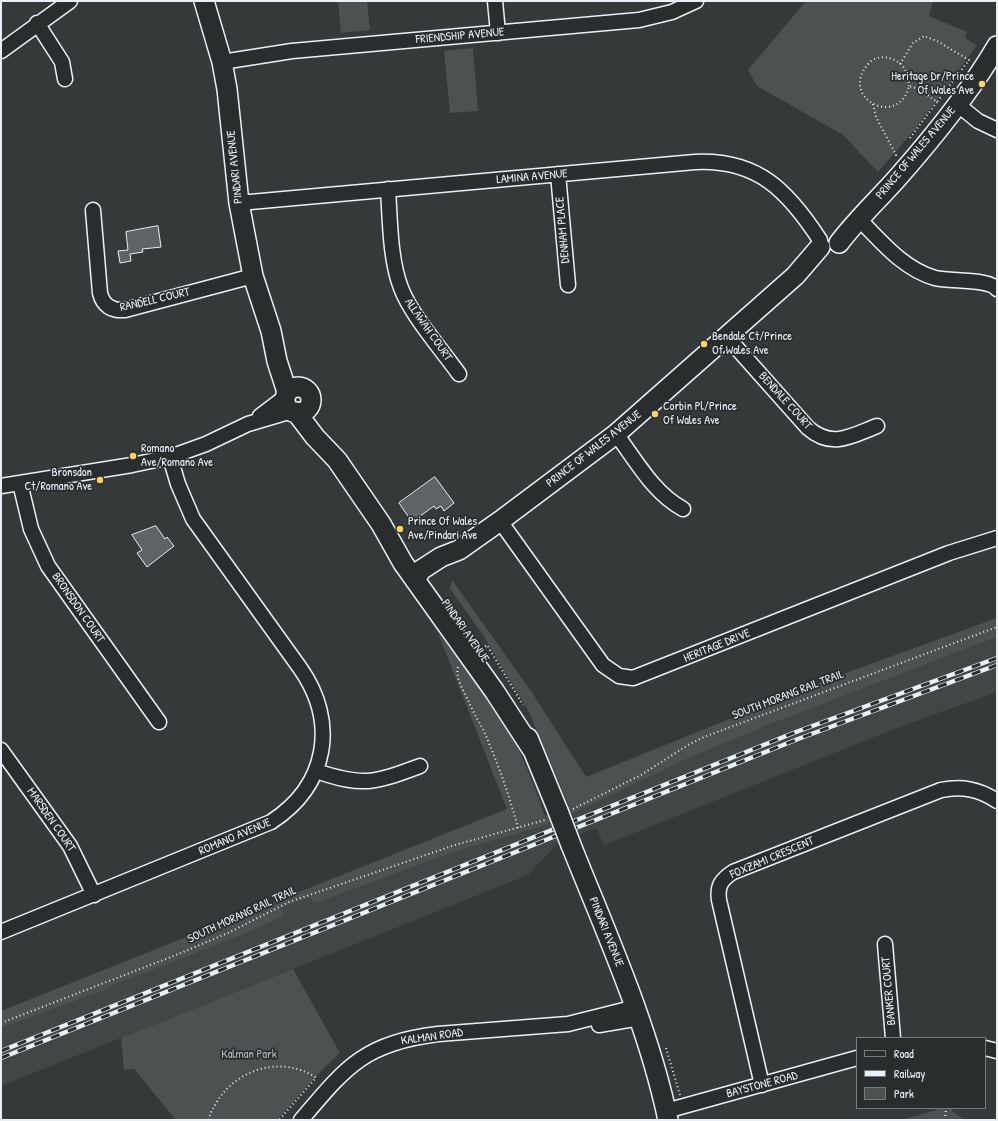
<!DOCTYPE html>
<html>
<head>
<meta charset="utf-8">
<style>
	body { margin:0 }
	#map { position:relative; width:998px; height:1121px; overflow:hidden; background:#35393a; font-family:"Patrick Hand",sans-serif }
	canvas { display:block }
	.frame { position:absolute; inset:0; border:2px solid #e8f1f8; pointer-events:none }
	.legend { position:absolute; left:856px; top:1037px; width:130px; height:72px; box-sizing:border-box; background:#2a2d2e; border:1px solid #767b7f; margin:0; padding:5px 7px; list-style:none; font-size:12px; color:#e8f1f8 }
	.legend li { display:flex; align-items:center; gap:8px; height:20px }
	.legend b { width:20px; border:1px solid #767b7f }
</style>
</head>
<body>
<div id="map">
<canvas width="998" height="1121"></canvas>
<div class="frame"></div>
<ul class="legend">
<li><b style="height:5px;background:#2a2d2e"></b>Road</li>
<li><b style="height:5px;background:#e8f1f8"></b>Railway</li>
<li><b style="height:11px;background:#4d5152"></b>Park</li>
</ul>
</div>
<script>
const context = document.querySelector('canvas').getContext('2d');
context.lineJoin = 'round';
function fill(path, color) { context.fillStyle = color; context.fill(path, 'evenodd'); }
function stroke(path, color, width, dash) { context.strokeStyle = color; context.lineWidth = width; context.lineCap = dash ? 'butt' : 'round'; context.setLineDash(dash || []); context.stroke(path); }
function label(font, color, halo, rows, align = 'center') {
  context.font = font + ' "Patrick Hand",sans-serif'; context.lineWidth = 3.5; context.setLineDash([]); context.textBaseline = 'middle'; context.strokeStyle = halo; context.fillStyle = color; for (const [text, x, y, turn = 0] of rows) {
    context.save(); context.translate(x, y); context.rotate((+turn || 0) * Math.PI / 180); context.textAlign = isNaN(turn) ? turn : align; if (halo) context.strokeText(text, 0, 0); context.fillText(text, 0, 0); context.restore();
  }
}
fill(new Path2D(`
	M997 637V692L894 729 604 845 596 828 557 844 528 875 1 1086V1028L105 990 116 984 283 916 281 908 310 897 313 904 454 852 540 827 574 813 682 761 768 725Z`), '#424647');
fill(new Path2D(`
	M338 1H367L370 30 341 33Z
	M806 1H933L929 16 967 32 965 38 977 45 916 128 878 172 843 135 757 86 748 70Z
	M473 48 478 111 450 113 444 51Z
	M452 580 533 694 586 777 821 682 997 618V637L768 725 682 761 574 813 540 827 454 852 313 904 310 897 281 908 283 916 247 933 116 984 105 990 1 1028V1011L507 809 438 633C463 667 492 699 512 737 526 762 535 789 545 816L569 806 529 712 483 635 450 589Z
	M293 969 340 1053 323 1069 277 1120H176L134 1069 124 1070 121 1038Z
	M937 1108H952V1111L965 1120H901L937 1110Z`), '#4d5152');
const building = new Path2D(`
	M158 226 161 247 142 249 143 252 130 254 131 261 120 263 118 251 128 250 126 232Z
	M435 477 454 503 444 511 441 506 436 509 434 506 412 522 399 503Z
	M156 526 165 539 167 537 174 546 147 567 137 553 142 550 132 535Z`);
fill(building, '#5f6365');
stroke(building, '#e8f1f8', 1);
const street = new Path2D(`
	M495 1 498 33
	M37 23 62 62 65 79
	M1 51 70 1
	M222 62 292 51 639 20 672 12 696 1
	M957 104 978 121 997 130
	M558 174 568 285
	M388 189C390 220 390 260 401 288 411 315 442 350 459 374
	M239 203 695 162C758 159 788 191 820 240
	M93 210 100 293C103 306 112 311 125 310L253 276
	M858 218C881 241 903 269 935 278 950 282 988 278 997 289
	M727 337 808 428C832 449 851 436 877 426
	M260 416 285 397
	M616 434C636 460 653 493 683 509
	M20 483 31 529 48 566 159 722
	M1 486 132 465 170 457 206 444 248 424 292 411
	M500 521 603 665 619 676 633 678 949 553 997 538
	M1 750 70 846 94 895
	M316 771C364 787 374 783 420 766
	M1 932 271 822C328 785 338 722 300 668L193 519 178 484 170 457
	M885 944 893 1038
	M599 1025 640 1018
	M985 1048 997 1051
	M762 1085 719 900C717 886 721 880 733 872L941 790C962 786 979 789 997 801
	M666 1111 857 1058
	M301 1120C346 1067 364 1043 438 1034L568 1024 636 1007`);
const secondary = new Path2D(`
	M204 1 222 62 227 89 239 203 253 276 271 331 277 361 287 392
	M839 243C858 218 880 198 900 175 935 135 970 92 997 46
	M285 400a13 13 0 1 1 26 0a13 13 0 1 1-26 0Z
	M296 412 315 437 337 460 381 524 403 563 495 692 532 749
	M415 580 421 570 441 557 459 550 500 521 616 434 795 276 820 247
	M528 738 558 811
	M571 845C607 935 648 1025 668 1120`);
stroke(street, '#e8f1f8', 17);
stroke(secondary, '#e8f1f8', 22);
stroke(new Path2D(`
	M900 64 913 43 924 36 937 41 969 60 937 102 919 89 909 86C899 129 837 98 869 63 878 53 897 57 904 68 908 73 908 80 909 86
	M873 104 876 117 896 155 897 153
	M910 138 937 102
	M482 649 487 645 523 705
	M458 667C455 678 464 692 469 702 474 715 483 727 488 741 500 769 510 798 518 828
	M573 809 641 775 688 745 704 737 997 627
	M1 1023 176 955 228 933 289 902 455 845 545 820
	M666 1048 680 1095
	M209 1120C210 1112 214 1107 218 1100 239 1068 282 1056 315 1077L316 1078 279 1120
	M945 1120 946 1108`), '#e8f1f8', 2, [1, 3]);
stroke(street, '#2a2d2e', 14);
stroke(secondary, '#2a2d2e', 19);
const rail = new Path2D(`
	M1 1051 796 732 997 658
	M1 1058 798 739 997 665`);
stroke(rail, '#e8f1f8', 4.5);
stroke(rail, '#2a2d2e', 3, [9]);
const secondaryBridge = new Path2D(`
	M558 811 571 845`);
stroke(secondaryBridge, '#e8f1f8', 22, []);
stroke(secondaryBridge, '#2a2d2e', 19);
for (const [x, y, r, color] of [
	[982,84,4,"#ffd166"],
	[704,344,4,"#ffd166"],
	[655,414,4,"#ffd166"],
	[133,456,4,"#ffd166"],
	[100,480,4,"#ffd166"],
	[400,529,4,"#ffd166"]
]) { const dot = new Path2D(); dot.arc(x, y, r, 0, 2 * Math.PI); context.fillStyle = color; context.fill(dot); stroke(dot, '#2a2d2e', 1.5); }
label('12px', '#e8f1f8', '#2a2d2e', [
	["FRIENDSHIP AVENUE",460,36,-5],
	["PRINCE OF WALES AVENUE",916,153,-50],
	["PINDARI AVENUE",235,167,-96],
	["LAMINA AVENUE",532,177,-5],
	["DENHAM PLACE",563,230,-95],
	["RANDELL COURT",155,300,-13],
	["ALLAWAH COURT",428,330,55],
	["BENDALE COURT",785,401,48],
	["PRINCE OF WALES AVENUE",594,449,-38],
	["BRONSDON COURT",78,608,55],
	["PINDARI AVENUE",465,631,55],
	["HERITAGE DRIVE",717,646,-22],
	["SOUTH MORANG RAIL TRAIL",788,695,-21],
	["MARSDEN COURT",51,820,55],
	["ROMANO AVENUE",235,837,-23],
	["FOXZAMI CRESCENT",772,858,-23],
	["SOUTH MORANG RAIL TRAIL",242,915,-25],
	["PINDARI AVENUE",606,932,68],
	["BANKER COURT",889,991,-95],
	["KALMAN ROAD",432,1037,-8],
	["BAYSTONE ROAD",762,1085,-15]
]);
label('12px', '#e8f1f8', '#2a2d2e', [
	["Heritage Dr/Prince",974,77,"right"],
	["Of Wales Ave",974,91,"right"],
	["Bendale Ct/Prince",712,337],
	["Of Wales Ave",712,351],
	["Corbin Pl/Prince",663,407],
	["Of Wales Ave",663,421],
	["Romano",141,449],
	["Ave/Romano Ave",141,463],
	["Bronsdon",92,473,"right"],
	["Ct/Romano Ave",92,487,"right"],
	["Prince Of Wales",408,522],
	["Ave/Pindari Ave",408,536]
], 'left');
label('12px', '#b2b9be', '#2a2d2e', [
	["Kalman Park",249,1055]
]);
</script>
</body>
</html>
